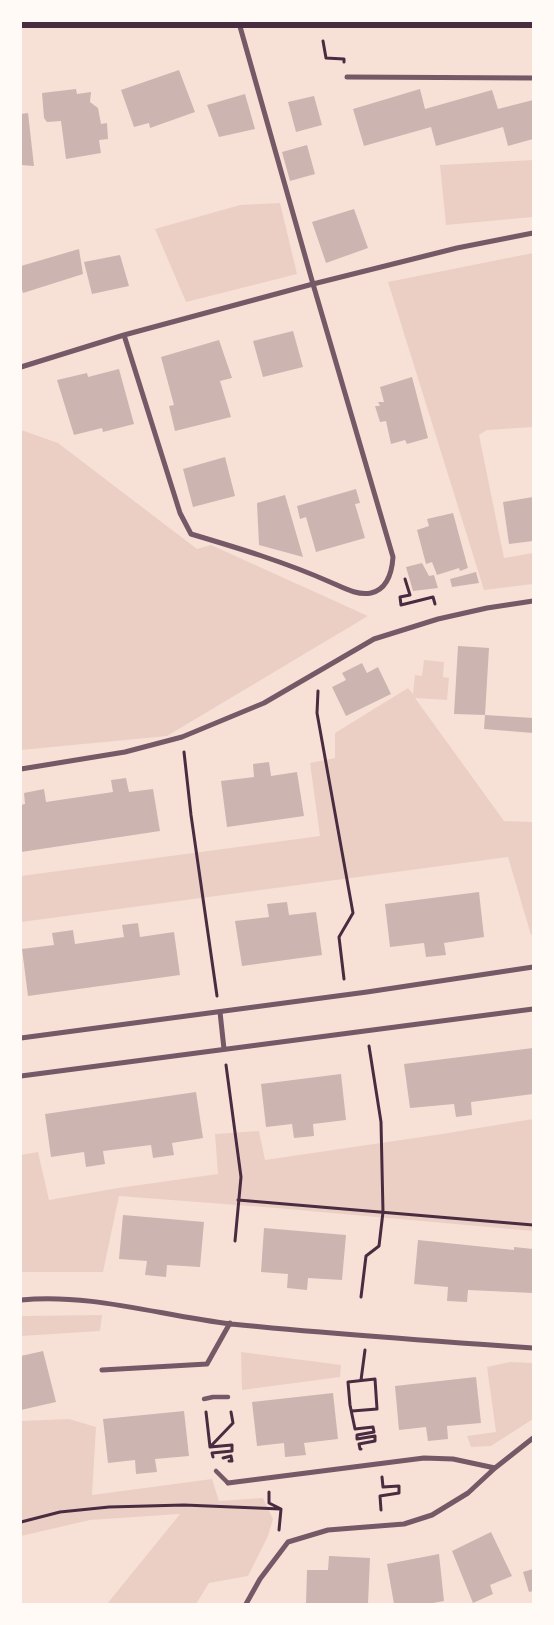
<!DOCTYPE html>
<html>
<head>
<meta charset="utf-8">
<style>
	body { margin:0 }
	#map { position:relative; width:554px; height:1625px; overflow:hidden; background:#f7e1d7; font-family:"Roboto Serif",serif }
	canvas { display:block }
	.frame { position:absolute; inset:0; border:22px solid #fffaf5; pointer-events:none }
</style>
</head>
<body>
<div id="map">
<canvas width="554" height="1625"></canvas>
<div class="frame"></div>
</div>
<script>
const context = document.querySelector('canvas').getContext('2d');
context.lineJoin = 'round';
function fill(path, color) { context.fillStyle = color; context.fill(path, 'evenodd'); }
function stroke(path, color, width, dash) { context.strokeStyle = color; context.lineWidth = width; context.lineCap = dash ? 'butt' : 'round'; context.setLineDash(dash || []); context.stroke(path); }
fill(new Path2D(`
	M533 160V217L446 225 440 165Z
	M280 203 297 274 186 302 155 229 240 205Z
	M533 253V427L487 430 479 435 504 558 533 553V584L484 590 388 282Z
	M21 430 58 443 197 549 211 545 368 616 167 736 21 750Z
	M424 660 444 662 443 677 449 678 447 700 415 698 504 821 533 822V935H531L508 857 21 922V876L320 836 310 763 335 758V733L408 688 413 694 415 675 422 676Z
	M533 1119V1231L276 1208 119 1196 103 1272H21V1155L38 1152 49 1200 118 1188 218 1174 215 1134 259 1131 265 1160 442 1134Z
	M102 1315 100 1331 21 1336V1316Z
	M241 1352 341 1365 340 1377 242 1390Z
	M510 1362 533 1363V1419L491 1446 471 1447 467 1436 496 1432 487 1367Z
	M69 1419 96 1427 92 1495 212 1479 219 1501 263 1498 273 1519 268 1536 248 1576 209 1583 196 1604H107L180 1514 90 1520 21 1536V1421Z`), '#ebcfc5');
fill(new Path2D(`
	M179 70 195 112 150 128 149 123 134 127 121 90Z
	M76 89 77 94 91 92 90 102 98 108 101 124 107 123 108 139 99 140 101 153 66 159 61 121 47 122 44 118 42 93Z
	M420 89 425 109 492 90 498 109 533 100V139L508 146 503 127 436 146 431 127 364 146 353 109Z
	M245 94 255 129 219 137 207 105Z
	M314 96 322 125 296 132 288 102Z
	M28 113 34 166 21 165V114Z
	M307 145 315 174 290 181 282 152Z
	M354 209 368 248 326 263 312 222Z
	M79 249 83 274 23 293 21 286V266Z
	M120 255 129 286 92 294 84 262Z
	M293 331 303 367 263 377 253 341Z
	M219 340 232 378 220 381 231 417 175 431 169 406 174 405 161 357Z
	M119 369 134 424 103 432 102 428 74 435 57 380 87 373 88 377Z
	M412 377 428 438 407 444 405 440 391 444 386 421 380 422 375 406H380L378 402H384L380 387Z
	M225 457 235 496 193 507 183 469Z
	M356 489 360 503 355 504 365 538 316 552 306 517 300 519 297 506Z
	M285 495 303 557 259 545 257 503Z
	M533 497V541L509 544 503 502Z
	M453 513 468 568 460 571 459 568 437 575 432 562 426 564 417 530 429 526 427 519Z
	M422 563 429 576 434 575 438 588 413 591 406 567Z
	M476 572 479 583 452 587 450 579Z
	M458 646 489 648 485 715 454 714Z
	M362 663 367 673 378 667 391 694 346 716 332 687 346 680 342 673Z
	M485 715 533 718V733L484 729Z
	M269 762 271 776 297 772 304 816 227 827 221 781 254 777 253 764Z
	M126 778 129 792 153 789 160 831 21 852V805L25 804 24 793 44 789 46 802 113 792 111 780Z
	M479 892 484 937 444 943 446 955 426 957 424 943 390 947 385 904Z
	M287 902 289 915 316 912 322 955 242 966 235 921 269 917 267 904Z
	M138 923 140 937 174 932 180 975 28 996 22 949 54 945 52 933 73 930 75 944 124 937 122 925Z
	M533 1048V1094L471 1102 472 1115 456 1117 454 1104 410 1108 404 1064Z
	M341 1074 346 1120 313 1124 314 1136 294 1138 292 1124 266 1127 261 1084Z
	M196 1092 203 1138 172 1143 174 1155 153 1158 151 1145 103 1151 105 1164 86 1167 84 1152 51 1157 45 1114Z
	M123 1215 204 1222 200 1267 167 1265 166 1277 145 1275 147 1261 119 1259Z
	M264 1228 346 1235 342 1280 308 1278 307 1290 287 1288 288 1274 261 1272Z
	M418 1240 514 1250V1247L533 1249V1293L468 1290 467 1302 447 1301 448 1287 414 1284Z
	M43 1351 56 1402 21 1410V1356Z
	M476 1377 481 1423 447 1426 448 1439 428 1441 426 1427 399 1430 395 1386Z
	M333 1393 338 1439 304 1443 306 1455 285 1457 284 1443 257 1446 252 1402Z
	M184 1411 189 1456 155 1459 157 1472 136 1474 135 1460 108 1463 103 1419Z
	M491 1532 512 1576 490 1585 493 1594 473 1603 452 1551Z
	M439 1554 444 1601 428 1604H394L387 1564Z
	M329 1556 370 1558 368 1604H306L307 1570H328Z
	M533 1569V1591L529 1592 523 1572Z`), '#ccb4b1');
stroke(new Path2D(`
	M323 41 326 58 344 59V62
	M405 579 410 595 400 597 401 605 433 597 435 604
	M318 691 317 713 353 913 339 937 344 979
	M184 752 191 815 217 996
	M226 1065 241 1177 235 1241
	M238 1200 533 1225
	M361 1297 366 1256 379 1246 383 1212 381 1122 369 1046
	M361 1380 365 1350
	M352 1411 377 1409 375 1379 348 1382 350 1405 355 1429 373 1427 374 1432 357 1435V1439L375 1436V1441L359 1444 360 1449H361
	M206 1412 210 1447
	M210 1447 232 1445V1451L212 1453 213 1457
	M210 1447 233 1423 231 1412
	M223 1458 231 1456 232 1461H229
	M269 1492V1503L281 1509 279 1530
	M381 1510 380 1496 399 1493V1486L383 1487 382 1477
	M21 1522 60 1512 109 1507 184 1505 281 1509`), '#4a2c40', 3);
stroke(new Path2D(`
	M204 1399 213 1397H228
	M216 1471 228 1483`), '#755966', 4.5);
stroke(new Path2D(`
	M347 77 533 78
	M124 335 180 513 191 534C238 548 285 562 330 582 342 587 357 596 371 593 388 589 392 572 393 557L313 284 239 23
	M21 367 124 335 313 284 457 248 533 233
	M21 769 125 752 182 737 264 703 374 639 438 619 487 608 533 601
	M220 1012 224 1049
	M21 1038 367 992 533 967
	M21 1076 533 1009
	M21 1300C91 1293 162 1316 231 1324 331 1334 432 1341 533 1348
	M102 1370 207 1364 230 1323
	M228 1483 424 1458 453 1459 495 1468
	M246 1604 260 1579 288 1542 328 1530 404 1524 432 1515 468 1493 495 1468 533 1438`), '#755966', 5);
stroke(new Path2D(`
	M21 23H533`), '#4a2c40', 10);
</script>
</body>
</html>
